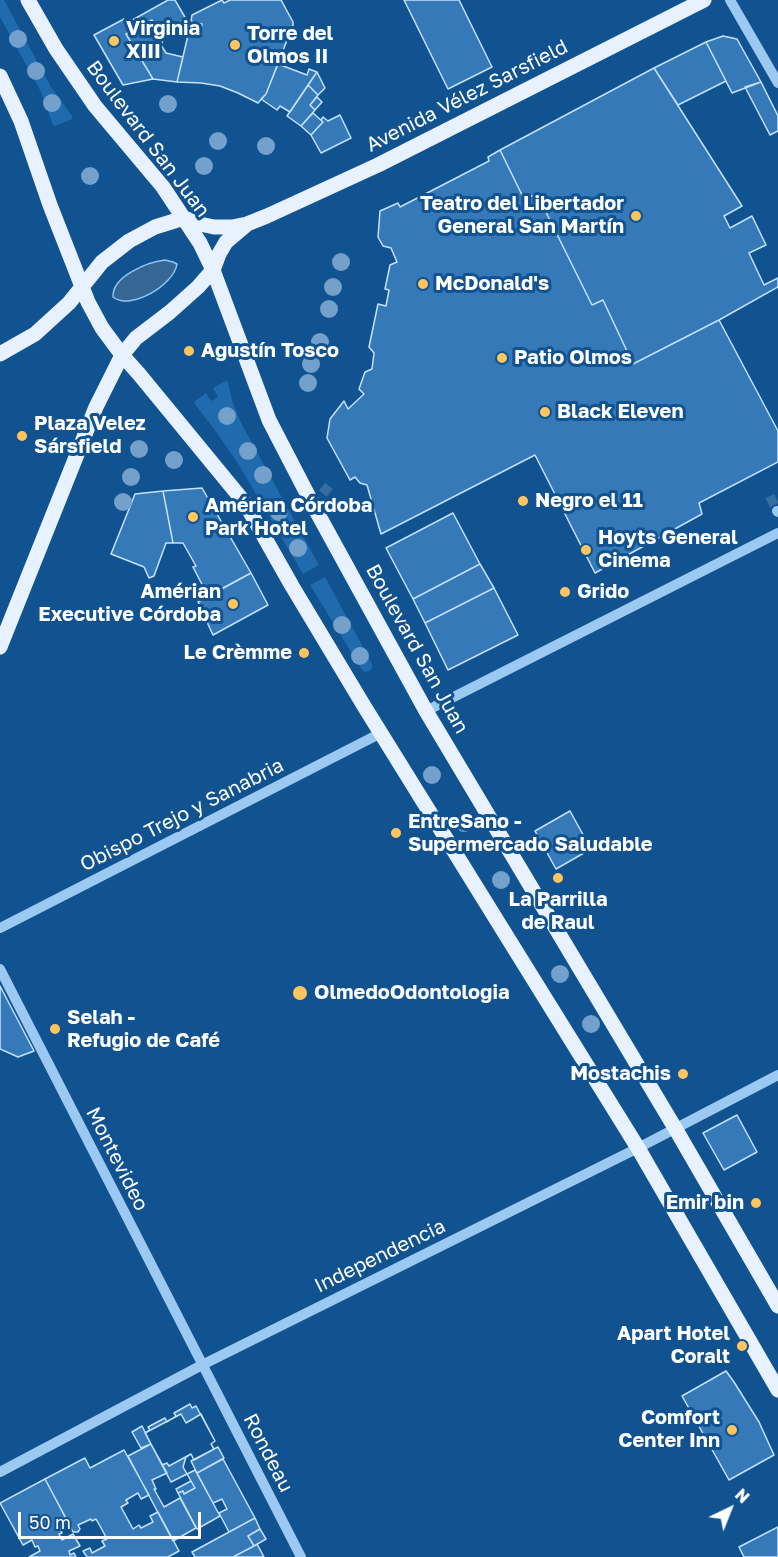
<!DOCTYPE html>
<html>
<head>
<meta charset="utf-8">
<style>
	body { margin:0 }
	#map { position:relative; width:778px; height:1557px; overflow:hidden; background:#115290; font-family:"Golos Text",sans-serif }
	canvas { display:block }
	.north { position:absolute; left:700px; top:1479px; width:60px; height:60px; -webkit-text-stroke:4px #115290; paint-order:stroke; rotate:43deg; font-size:16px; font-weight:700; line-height:24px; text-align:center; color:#fff }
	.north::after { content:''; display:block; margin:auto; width:21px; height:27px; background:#fff; clip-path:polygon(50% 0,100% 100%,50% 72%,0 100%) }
	.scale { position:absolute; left:18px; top:1512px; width:183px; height:27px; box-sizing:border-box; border:3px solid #fff; border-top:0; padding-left:8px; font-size:18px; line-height:21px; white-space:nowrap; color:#fff; -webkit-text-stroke:4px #115290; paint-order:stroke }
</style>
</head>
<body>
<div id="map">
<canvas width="778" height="1557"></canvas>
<div class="north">N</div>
<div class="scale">50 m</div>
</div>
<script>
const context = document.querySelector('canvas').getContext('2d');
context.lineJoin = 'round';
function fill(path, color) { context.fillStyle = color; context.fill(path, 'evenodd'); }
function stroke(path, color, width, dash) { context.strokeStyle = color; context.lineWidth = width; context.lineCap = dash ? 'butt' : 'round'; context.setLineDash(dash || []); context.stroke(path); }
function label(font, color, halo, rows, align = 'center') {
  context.font = font + ' "Golos Text",sans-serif'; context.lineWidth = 6; context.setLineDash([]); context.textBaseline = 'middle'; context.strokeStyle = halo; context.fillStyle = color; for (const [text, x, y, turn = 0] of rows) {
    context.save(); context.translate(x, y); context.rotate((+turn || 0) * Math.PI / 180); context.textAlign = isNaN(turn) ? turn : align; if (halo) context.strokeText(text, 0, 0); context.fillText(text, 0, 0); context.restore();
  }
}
fill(new Path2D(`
	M0 0H4L51 87 72 116V119L55 126 53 125 41 92 0 17Z
	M225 381 228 382 232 400 240 421 319 565 303 574 239 465 217 433 194 403 195 401 206 393 211 401 218 397 213 388Z
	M325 577 372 664V668L369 671 365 672 362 670 310 585Z`), '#206aae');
const water = new Path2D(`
	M165 260 173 262 177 264C174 285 130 311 113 297 112 276 148 262 165 260Z`);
fill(water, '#366693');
stroke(water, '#8ec6f6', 1.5);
const building = new Path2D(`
	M168 0H175L186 19 159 33 152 20 126 34 153 79 123 85 94 35 124 19 127 23Z
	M222 0 224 3 230 0H281L293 22V25L266 94 258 103 238 93 220 86 201 83 177 82 189 31 200 34 202 24 191 21 192 15Z
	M404 0H459L492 67 448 89Z
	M152 20 163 40 161 45 166 53 183 57 177 82 153 79 126 34Z
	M723 36 737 39 761 82 732 93 706 42Z
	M706 42 726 81 678 105 654 68Z
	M278 64 307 75 309 69 317 72 290 112 280 106 277 110 261 99 266 94Z
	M654 68 742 206 724 216 730 228 752 216 766 245 749 253 764 285 778 278V287L719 320 633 364 603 300 592 305 537 194 524 199 500 150Z
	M317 72 325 88 318 95 308 85Z
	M761 82 778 116V131L770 135 745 87Z
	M308 85 318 95 310 105 315 110 301 126 287 116Z
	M317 97 322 102 315 110 310 105Z
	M313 113 323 122 311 135 301 126Z
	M340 115 351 138 321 153 311 135 323 122 321 120 323 117 328 121Z
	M500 150 524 199 537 194 592 305 603 300 633 364 719 320 778 431V462L699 503 702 514 595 573 535 455 381 534 367 485 360 483 355 477 350 480 327 438 330 419 344 401 348 409 364 394 359 389 365 372 372 369 374 353 369 347 378 304 386 306 389 290 385 289 390 265 397 262 391 248 383 246 378 237 380 211 398 203 400 207 489 161 488 157Z
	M202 488 251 573 208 596 193 567 196 566 183 543H173L163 491Z
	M163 491 173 543H166L154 576 149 578 144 567 111 554 135 494Z
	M453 513 480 564 413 599 386 548Z
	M480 564 494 588 425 623 413 599Z
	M251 573 268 605 213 635 207 622H209L198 602Z
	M494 588 518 635 448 670 425 623Z
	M570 811 591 849 556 869 535 831Z
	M0 986 34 1051 18 1057 0 1049Z
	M737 1115 757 1152 724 1170 703 1133Z
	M726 1371 734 1382 759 1422 774 1455 729 1480 682 1396Z
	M190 1404 192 1408 196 1406 215 1441 211 1444 214 1449 194 1460 191 1454 186 1457 183 1467 187 1474 171 1482 145 1433 150 1430 148 1427 165 1418 167 1422 176 1416 174 1413Z
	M181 1414 186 1423 201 1414 215 1441 211 1444 214 1449 194 1460 191 1454 169 1466 167 1463 162 1465 145 1433Z
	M142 1426 151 1444 141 1448 132 1432Z
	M151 1444 167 1473 152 1480 156 1489H154L164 1507 180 1498 196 1528 173 1541 128 1456Z
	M218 1447 224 1458 197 1473 191 1461Z
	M124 1450 149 1495 141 1499 138 1493 126 1500 128 1503 121 1507 133 1529 139 1525 141 1528 153 1522 150 1516 158 1512 179 1551 168 1557H87L83 1551 90 1548 92 1553 105 1546 102 1541 107 1539 100 1526 96 1519 92 1521 91 1519 78 1525 80 1529 78 1532H73L45 1479 85 1458 90 1468Z
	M223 1459 255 1518 229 1532 219 1513 227 1509 222 1499 213 1503 197 1473Z
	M195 1470 220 1516 197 1529 178 1493 183 1491 184 1494 195 1488 187 1474Z
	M45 1479 68 1522 59 1526 62 1533 59 1534 62 1540 73 1534 80 1546 69 1551 70 1555 74 1553 76 1557H29L40 1551 38 1546 35 1547 32 1540 23 1545 0 1503Z
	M191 1481 195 1488 184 1494 183 1491 178 1493 176 1489Z
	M255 1518 260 1529 248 1536 254 1546 233 1557H195L192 1552Z
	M778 1527V1557H744L739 1547Z
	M260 1529 266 1539 254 1546 248 1536Z
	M257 1544 264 1557H233L254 1546Z`);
fill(building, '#3579b8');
stroke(building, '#c4e2fd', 1.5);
stroke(new Path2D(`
	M770 496 777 511
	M313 505 330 485`), '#356ca1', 10, [10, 5]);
stroke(new Path2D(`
	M730 0 778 83
	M777 511 778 512
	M426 711 778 533
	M0 928 381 733
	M0 969 301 1557
	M0 1472 202 1365 638 1148 778 1075`), '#9cc9f2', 10);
stroke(new Path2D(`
	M28 0 56 49 95 106 163 187 200 243 213 270 269 420 313 505 426 711 675 1128 778 1306
	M0 76 21 121 50 205 88 302 102 328 122 355 139 374 245 503 292 586 364 706 638 1148 778 1390
	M0 354 35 334 69 303 102 262 129 241 155 227 184 218 200 224 214 227H232L247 224 267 216 378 165 704 0
	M0 647 96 407 122 355 136 338 170 312 198 287 213 270 219 254 226 242 245 226`), '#e8f2ff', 15);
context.fillStyle = '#73a1cc';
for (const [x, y] of [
	[18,39],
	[36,71],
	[52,103],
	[168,104],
	[218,141],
	[266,146],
	[204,166],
	[90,176],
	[341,262],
	[333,287],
	[329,309],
	[320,342],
	[311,364],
	[308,383],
	[227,416],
	[139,449],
	[248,451],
	[174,460],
	[263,475],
	[131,477],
	[123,502],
	[279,512],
	[298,548],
	[342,625],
	[360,656],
	[432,775],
	[464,823],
	[501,880],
	[560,974],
	[591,1024]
]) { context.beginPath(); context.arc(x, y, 9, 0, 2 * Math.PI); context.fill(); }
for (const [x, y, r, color] of [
	[114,41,6,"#ffc55e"],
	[235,45,6,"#ffc55e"],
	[636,216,6,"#ffc55e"],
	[423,284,6,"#ffc55e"],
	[189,351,6,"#ffc55e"],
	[502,358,6,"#ffc55e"],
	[545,412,6,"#ffc55e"],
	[22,436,6,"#ffc55e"],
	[523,501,6,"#ffc55e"],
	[193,517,6,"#ffc55e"],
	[586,550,6,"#ffc55e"],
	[565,592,6,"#ffc55e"],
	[233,604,6,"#ffc55e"],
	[304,653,6,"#ffc55e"],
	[396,833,6,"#ffc55e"],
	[558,878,6,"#ffc55e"],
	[300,993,8,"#ffc55e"],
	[55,1029,6,"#ffc55e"],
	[683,1074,6,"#ffc55e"],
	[756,1203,6,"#ffc55e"],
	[742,1346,6,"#ffc55e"],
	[732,1430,6,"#ffc55e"]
]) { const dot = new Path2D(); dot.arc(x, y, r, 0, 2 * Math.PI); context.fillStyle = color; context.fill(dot); stroke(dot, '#115290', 2); }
label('bold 20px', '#fff', '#115290', [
	["Virginia",126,29],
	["XIII",126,52],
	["Torre del",247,34],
	["Olmos II",247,57],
	["Teatro del Libertador",624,204,"right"],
	["General San Martín",624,227,"right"],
	["McDonald's",435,284],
	["Agustín Tosco",201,351],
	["Patio Olmos",514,358],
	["Black Eleven",557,412],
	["Plaza Velez",34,424],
	["Sársfield",34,447],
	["Negro el 11",535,501],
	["Amérian Córdoba",205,506],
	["Park Hotel",205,529],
	["Hoyts General",598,538],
	["Cinema",598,561],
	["Amérian",221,592,"right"],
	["Executive Córdoba",221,615,"right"],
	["Grido",577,592],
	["Le Crèmme",292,653,"right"],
	["EntreSano -",408,822],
	["Supermercado Saludable",408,845],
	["La Parrilla",558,900,"center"],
	["de Raul",558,923,"center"],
	["OlmedoOdontologia",314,993],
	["Selah -",67,1018],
	["Refugio de Café",67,1041],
	["Mostachis",671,1074,"right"],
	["Emir bin",744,1203,"right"],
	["Apart Hotel",730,1334,"right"],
	["Coralt",730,1357,"right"],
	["Comfort",720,1418,"right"],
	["Center Inn",720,1441,"right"]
], 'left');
label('20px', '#fff', '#115290', [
	["Avenida Vélez Sarsfield",467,96,-27],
	["Boulevard San Juan",148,139,53],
	["Boulevard San Juan",417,649,61],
	["Obispo Trejo y Sanabria",182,815,-27],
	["Montevideo",117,1159,63],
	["Independencia",380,1256,-26],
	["Rondeau",268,1453,63]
]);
</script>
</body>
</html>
